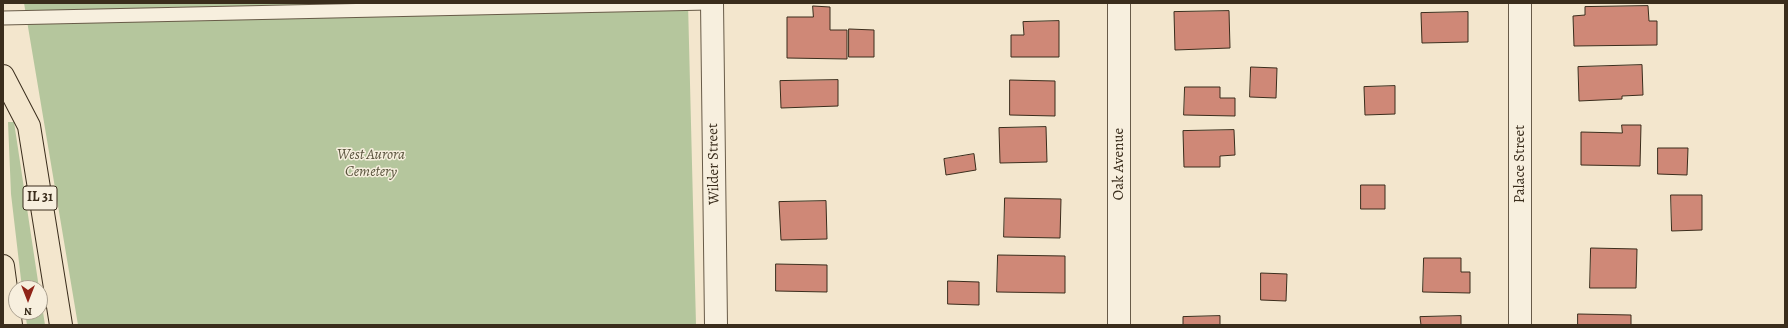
<!DOCTYPE html>
<html>
<head>
<meta charset="utf-8">
<style>
	body { margin:0 }
	#map { position:relative; width:1788px; height:328px; overflow:hidden; background:#f3e6cd; font-family:Alegreya,serif }
	canvas { display:block }
	.frame { position:absolute; inset:0; border:4px solid #3a2d1c; pointer-events:none }
	.north { position:absolute; left:8px; top:280px; width:40px; height:40px; box-sizing:border-box; background:#f7efde; border:1px solid #aba190; border-radius:50%; rotate:180deg; font-size:11px; font-weight:700; line-height:16px; text-align:center; color:#3a2d1c }
	.north::after { content:''; display:block; margin:auto; width:14px; height:18px; background:#8f2418; clip-path:polygon(50% 0,100% 100%,50% 72%,0 100%) }
</style>
</head>
<body>
<div id="map">
<canvas width="1788" height="328"></canvas>
<div class="frame"></div>
<div class="north">N</div>
</div>
<script>
const context = document.querySelector('canvas').getContext('2d');
context.lineJoin = 'round';
function fill(path, color) { context.fillStyle = color; context.fill(path, 'evenodd'); }
function stroke(path, color, width, dash) { context.strokeStyle = color; context.lineWidth = width; context.lineCap = dash ? 'butt' : 'round'; context.setLineDash(dash || []); context.stroke(path); }
function label(font, color, halo, rows, align = 'center') {
  context.font = font + ' Alegreya,serif'; context.lineWidth = 3; context.setLineDash([]); context.textBaseline = 'middle'; context.strokeStyle = halo; context.fillStyle = color; for (const [text, x, y, turn = 0] of rows) {
    context.save(); context.translate(x, y); context.rotate((+turn || 0) * Math.PI / 180); context.textAlign = isNaN(turn) ? turn : align; if (halo) context.strokeText(text, 0, 0); context.fillText(text, 0, 0); context.restore();
  }
}
fill(new Path2D(`
	M24 3H688L696 325H78Z
	M8 122H14L39 288H22L11 194Z
	M40 292 45 325H27L25 312H40Z`), '#b5c69d');
const building = new Path2D(`
	M813 6 830 7V30H847V59L787 58V17H813Z
	M1648 6 1649 21H1657V45L1574 46 1573 16 1585 15V7Z
	M1229 11 1230 48 1175 50 1174 12Z
	M1468 12V42L1422 43 1421 13Z
	M1059 21V57H1011V35H1024L1023 22Z
	M849 29 874 30V57H849Z
	M1642 65 1643 95 1622 96V99L1579 101 1578 67Z
	M1251 67 1277 68 1276 98 1250 97Z
	M838 80V106L781 108 780 81Z
	M1010 80 1055 81V116L1010 115Z
	M1395 86V114L1365 115 1364 87Z
	M1185 87H1220V98H1235V116L1184 115Z
	M1622 125H1641L1640 166 1581 165V132L1622 133Z
	M1046 127 1047 162 1000 163 999 128Z
	M1234 130 1235 155 1220 156V167H1184L1183 131Z
	M1658 148H1688L1687 175 1658 174Z
	M974 154 976 170 946 175 944 159Z
	M1361 185H1385V209H1361Z
	M1671 195H1702V230L1672 231Z
	M1005 198 1061 199 1060 238 1004 237Z
	M826 201 827 239 781 240 779 202Z
	M1591 248 1637 249 1636 288H1590Z
	M998 255 1065 256V293L997 292Z
	M1424 258H1461V272H1470V293L1423 292Z
	M776 264 827 265V292L776 291Z
	M1261 273 1287 274 1286 301 1261 300Z
	M948 281 979 282V305L948 304Z
	M1578 314 1631 315V325H1578Z
	M1220 316V325H1183V317Z
	M1461 316V325H1421L1420 317Z`);
fill(building, '#cf8877');
stroke(building, '#3a2d1c', 1);
const service = new Path2D(`
	M3 18 709 3`);
const minor = new Path2D(`
	M712 3 716 325
	M1119 3V325
	M1520 3V325`);
const primary = new Path2D(`
	M3 76 29 126 61 325
	M3 266 11 325`);
stroke(service, '#685b48', 15);
stroke(minor, '#685b48', 24);
stroke(primary, '#3a2d1c', 24);
stroke(service, '#f7efde', 13);
stroke(minor, '#f7efde', 22);
stroke(primary, '#f3e6cd', 22);
for (const [x, y, w] of [
	[40,198,34]
]) { const box = new Path2D(); box.roundRect(x - w / 2, y - 12, w, 24, 3); context.fillStyle = '#f7efde'; context.fill(box); stroke(box, '#3a2d1c', 1); }
label('bold 14px', '#3a2d1c', null, [
	["IL 31",40,198]
]);
label('italic 15px', '#59533c', '#f7efde', [
	["West Aurora",371,155],
	["Cemetery",371,172]
]);
label('15px', '#3a2d1c', '#f7efde', [
	["Wilder Street",714,164,-91],
	["Oak Avenue",1119,164,-90],
	["Palace Street",1520,164,-90]
]);
</script>
</body>
</html>
